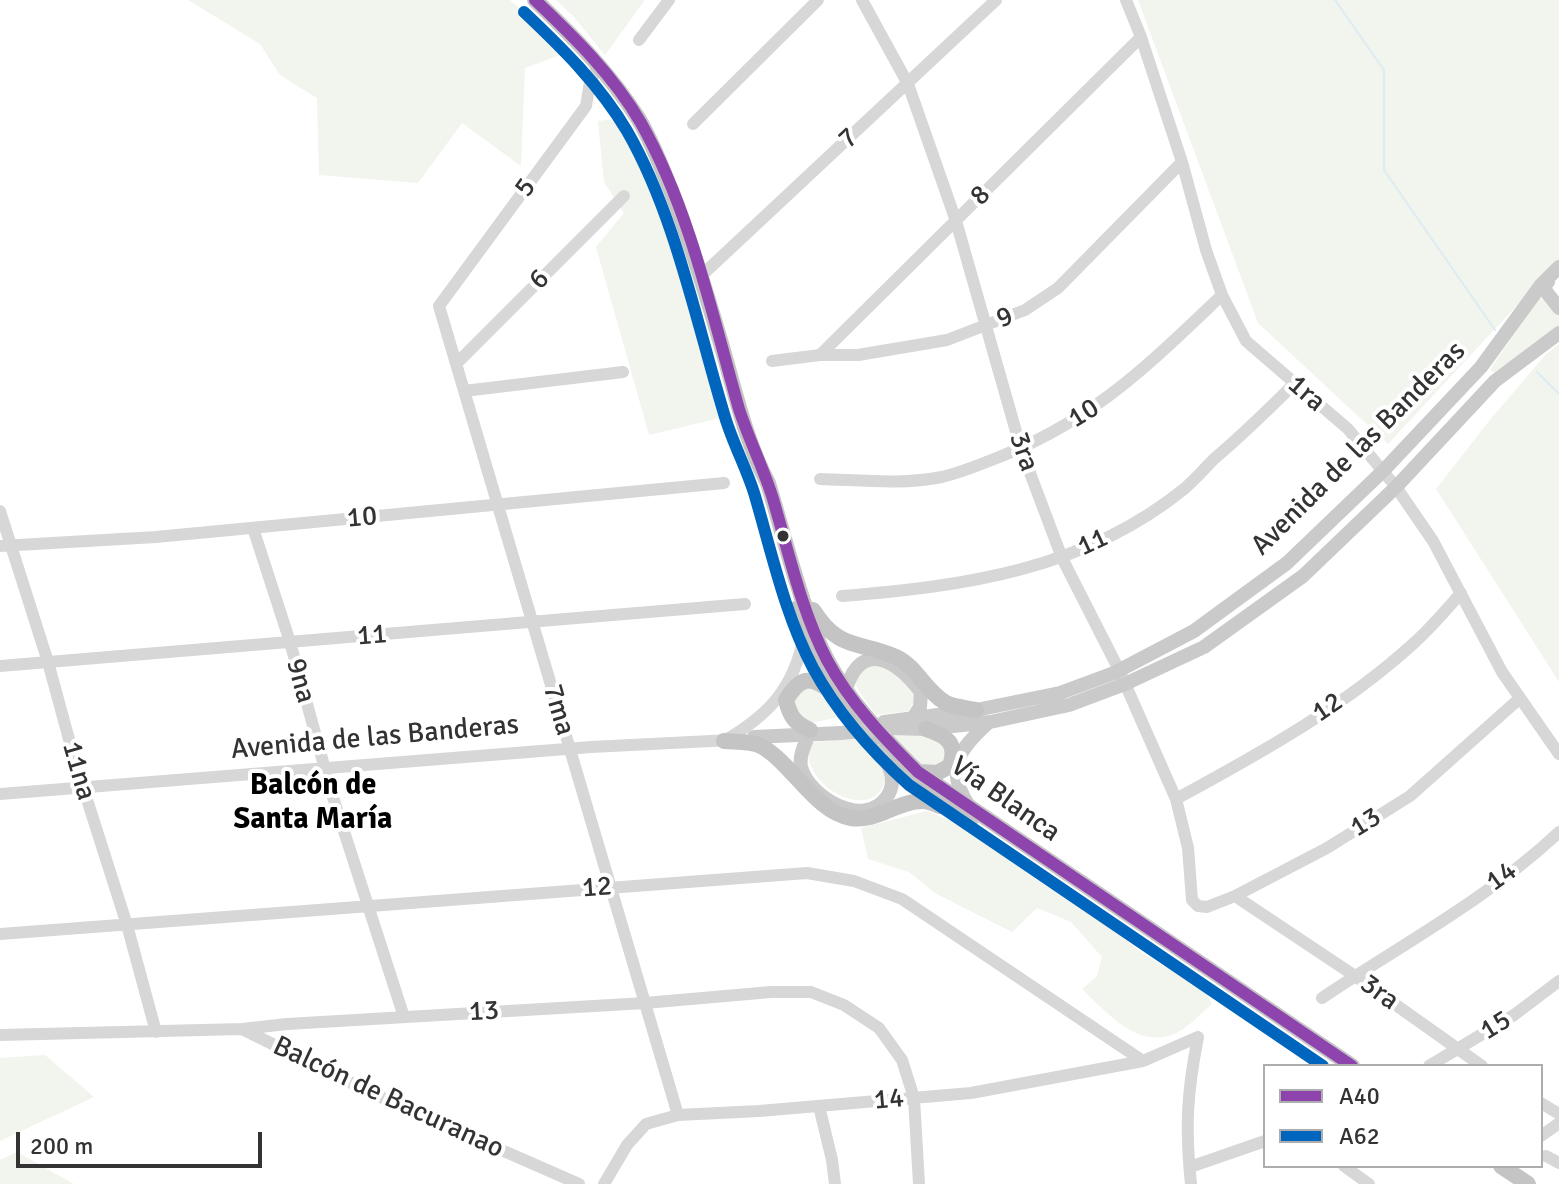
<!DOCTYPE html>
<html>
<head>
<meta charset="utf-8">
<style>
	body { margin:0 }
	#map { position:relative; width:1559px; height:1184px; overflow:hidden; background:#fff; font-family:Signika,sans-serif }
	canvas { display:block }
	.legend { position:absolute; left:1263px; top:1064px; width:280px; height:104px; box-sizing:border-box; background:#fff; border:2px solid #adadad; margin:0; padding:10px 14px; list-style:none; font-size:24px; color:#333 }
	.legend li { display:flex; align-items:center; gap:16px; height:40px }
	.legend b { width:40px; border:2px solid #adadad }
	.scale { position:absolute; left:16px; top:1132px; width:246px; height:36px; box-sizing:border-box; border:4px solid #333; border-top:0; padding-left:10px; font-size:24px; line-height:28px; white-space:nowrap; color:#333; -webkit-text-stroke:6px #fff; paint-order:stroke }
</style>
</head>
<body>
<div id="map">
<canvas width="1559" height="1184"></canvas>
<ul class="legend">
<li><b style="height:10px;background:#8e44ad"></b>A40</li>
<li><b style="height:10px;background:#0065bd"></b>A62</li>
</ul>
<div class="scale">200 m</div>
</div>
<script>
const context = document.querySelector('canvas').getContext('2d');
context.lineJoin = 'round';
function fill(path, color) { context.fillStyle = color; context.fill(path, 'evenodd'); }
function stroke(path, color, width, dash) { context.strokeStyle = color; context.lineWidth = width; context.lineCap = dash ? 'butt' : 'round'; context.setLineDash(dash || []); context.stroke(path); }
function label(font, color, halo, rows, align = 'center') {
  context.font = font + ' Signika,sans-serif'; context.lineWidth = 8; context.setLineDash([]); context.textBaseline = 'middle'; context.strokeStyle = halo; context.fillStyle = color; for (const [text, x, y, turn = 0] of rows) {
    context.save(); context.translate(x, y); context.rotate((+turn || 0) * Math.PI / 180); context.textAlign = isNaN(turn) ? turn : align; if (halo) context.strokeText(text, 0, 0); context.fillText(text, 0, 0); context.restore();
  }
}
fill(new Path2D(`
	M188 0H510L544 30 563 54 525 68 521 166 462 123 418 183 319 175 317 98 280 75 260 44Z
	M556 0H645L605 55 574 17Z
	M1138 0H1559V260L1388 444 1258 323Z
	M616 119 638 151 694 309 724 417 649 435 596 247 624 213 604 182 598 121Z
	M1540 297 1544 298 1559 314V327L1495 372 1491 371V368Z
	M1559 344V682L1436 489 1489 421 1546 354Z
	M870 663 885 665 918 696 908 711 876 715 858 690 854 678Z
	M808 684 827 696 839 717 811 723 794 713 793 694Z
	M893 735H929L940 737 949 754 939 768 924 766Z
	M860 736C867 746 878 756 883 766 887 775 886 783 881 790 861 819 798 781 810 743Z
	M927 811 962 825 1035 879 1091 913 1145 955 1204 989 1212 1004C1201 1013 1190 1026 1178 1032 1140 1052 1107 1013 1082 989L1097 976 1102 957 1071 922 1037 908 1012 932 935 893 909 872 868 859 861 828Z
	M45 1055 94 1097 0 1141V1058Z
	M17 1152 74 1184H0V1160Z`), '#f1f5ed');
stroke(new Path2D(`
	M1335 0 1384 70V170L1495 330
	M1537 372 1559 394`), '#ddebf3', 2);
stroke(new Path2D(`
	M862 0 908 84 956 221 1021 449 1062 558 1119 670 1176 799 1188 848 1192 900 1198 906 1207 907 1235 896 1327 848 1410 796 1519 699
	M1126 0 1141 37 1182 162 1206 250 1222 295 1246 341 1348 429 1396 487 1433 541 1502 672 1559 754
	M639 40 669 0
	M599 65 590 82 586 106 439 306 678 1115
	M693 124 818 0
	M701 276 996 0
	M820 355 1141 37
	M772 361 820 355H858L947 340 1025 310 1058 288 1182 162
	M456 364 624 196
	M464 391 623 372
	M820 479C859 480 903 485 942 477 958 473 974 467 989 461 1091 423 1145 368 1222 295
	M0 511 48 662 76 765 127 925 156 1032
	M253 528 290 642 331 791 404 1017
	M0 546 156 537 724 483
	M842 596C965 586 1084 570 1184 489 1195 480 1204 469 1214 459 1242 435 1268 410 1294 384
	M0 666 745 604
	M724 741C769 715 794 688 804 636
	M0 794 591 747 731 740
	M1176 799C1259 754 1344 707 1414 643 1431 628 1446 610 1461 593
	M1235 896 1355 976 1482 1066
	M0 934 807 873 854 881 902 899 1143 1061
	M1322 998C1401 945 1489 898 1559 832
	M242 1029 376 1095 579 1184
	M0 1035 242 1029 287 1024 645 1003 771 992H811L844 1005 879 1028 902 1060 914 1098 919 1184
	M1429 1066 1514 1015 1559 981
	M1541 1103 1559 1114
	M819 1106 832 1160 835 1184
	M1541 1136 1559 1123
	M1546 1156 1559 1163
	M1344 1166 1369 1184
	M1190 1167 1265 1141
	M604 1184 627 1145 646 1124 678 1115 759 1111 971 1093 1143 1061 1198 1037
	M1191 1184C1185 1127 1187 1093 1198 1037`), '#d7d7d7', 12);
stroke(new Path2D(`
	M1548 282 1541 285 1559 308
	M846 689C862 638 897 661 921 692L920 707 913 718
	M884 722 976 710 1060 693 1114 673 1194 631 1287 563 1383 471 1481 367 1541 285 1559 267
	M891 728 926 729 990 722 1069 705 1125 684 1204 647 1303 576 1396 487 1495 381 1559 333
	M754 737 841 733
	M808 737C804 746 799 756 801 767 809 797 863 829 886 798 890 793 892 787 892 781 893 772 885 760 882 751
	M969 806C944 768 959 750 989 722`), '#cacaca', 14);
stroke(new Path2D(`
	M535 0C573 36 610 74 638 118 652 141 661 166 671 190 690 239 705 289 720 340 734 387 745 440 768 483 784 536 797 591 818 641 839 691 880 735 918 772L1352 1066
	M796 609C812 663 837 697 872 740
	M813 610C840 652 858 640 896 657 917 667 925 691 946 703 954 707 966 708 976 710
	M810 730C794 723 790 716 786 700 800 677 809 675 831 691
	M724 741C735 742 751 741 761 746 792 763 815 812 851 818 877 822 897 801 923 801 928 801 935 804 940 806
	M896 765 913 783 970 821
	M919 772 937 773 950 766C958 743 947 736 926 729
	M1501 1166 1528 1184`), '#c4c4c4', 16);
stroke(new Path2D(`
	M841 733 891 728`), '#cacaca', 14);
stroke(new Path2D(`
	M535 0C574 37 614 76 641 123 690 210 712 314 739 409 749 440 764 469 773 499 789 553 801 610 827 660 850 703 884 738 918 772L1352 1066`), '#8e44ad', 12);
stroke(new Path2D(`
	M524 12C561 47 600 85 627 131 675 214 697 325 725 417 733 444 747 469 755 496 772 554 785 615 813 668 837 712 872 752 909 785L1323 1066`), '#0065bd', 12);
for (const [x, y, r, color] of [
	[783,536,7,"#333"]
]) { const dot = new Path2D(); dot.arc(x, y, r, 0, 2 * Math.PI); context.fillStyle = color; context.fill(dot); stroke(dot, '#fff', 3); }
label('28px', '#333', '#fff', [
	["7",849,139,-43],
	["5",526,188,-54],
	["8",981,196,-45],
	["6",540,280,-45],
	["9",1005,318,-22],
	["1ra",1306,394,41],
	["10",1084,414,-32],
	["Avenida de las Banderas",1359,449,-45],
	["3ra",1023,452,71],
	["10",362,518,-5],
	["11",1093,543,-25],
	["11",372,636,-4],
	["9na",300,681,75],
	["12",1328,708,-34],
	["7ma",558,710,74],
	["Avenida de las Banderas",375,738,-5],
	["11na",78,771,74],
	["Vía Blanca",1005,800,35],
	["13",1366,823,-32],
	["14",1502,877,-36],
	["12",597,888,-4],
	["3ra",1379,993,36],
	["13",484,1012,-3],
	["15",1496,1026,-32],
	["Balcón de Bacuranao",388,1098,25],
	["14",889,1100,-5]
]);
label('bold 30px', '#000', '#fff', [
	["Balcón de",313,786],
	["Santa María",313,820]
]);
</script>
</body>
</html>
